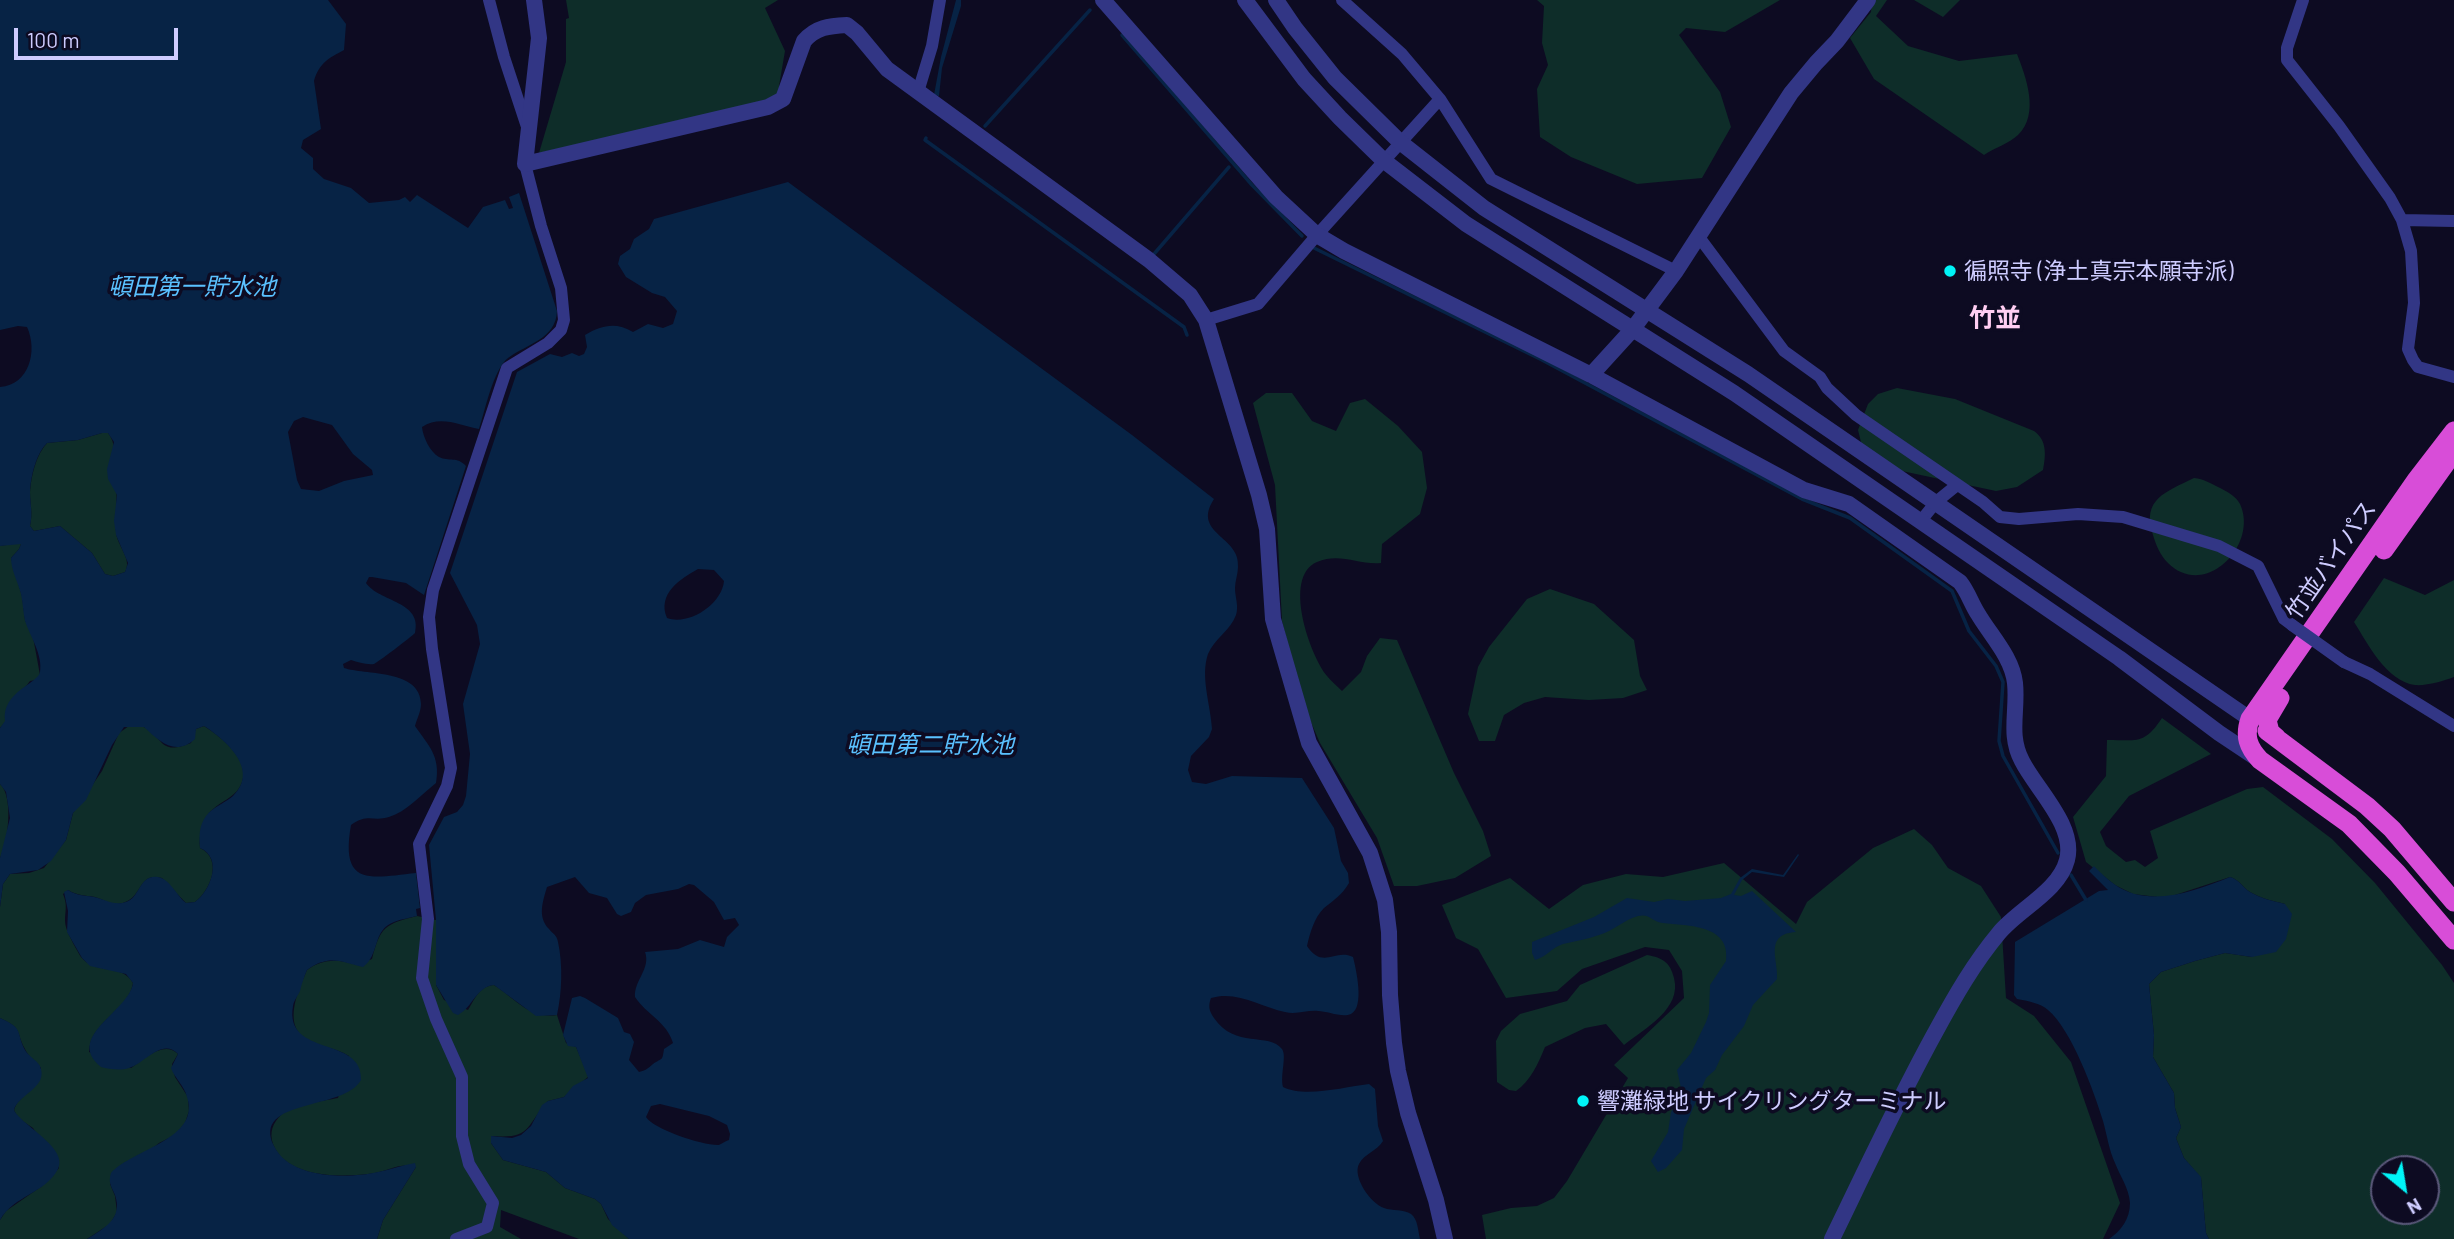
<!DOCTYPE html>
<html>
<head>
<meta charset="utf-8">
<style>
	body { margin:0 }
	#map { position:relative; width:2454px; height:1239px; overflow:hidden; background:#0d0b22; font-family:Barlow,sans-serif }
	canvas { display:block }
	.north { position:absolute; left:2370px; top:1155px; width:70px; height:70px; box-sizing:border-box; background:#0d0b22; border:2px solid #5a587a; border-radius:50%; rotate:150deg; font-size:19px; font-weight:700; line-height:28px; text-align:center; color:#ceccff }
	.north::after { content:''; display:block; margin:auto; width:24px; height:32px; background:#00f4f7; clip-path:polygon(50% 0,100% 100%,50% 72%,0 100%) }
	.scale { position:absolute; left:14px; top:28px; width:164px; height:32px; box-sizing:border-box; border:4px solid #ceccff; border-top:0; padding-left:9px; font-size:21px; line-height:24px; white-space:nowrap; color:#ceccff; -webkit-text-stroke:5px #0d0b22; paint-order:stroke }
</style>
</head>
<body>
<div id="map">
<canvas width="2454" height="1239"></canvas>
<div class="north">N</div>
<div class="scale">100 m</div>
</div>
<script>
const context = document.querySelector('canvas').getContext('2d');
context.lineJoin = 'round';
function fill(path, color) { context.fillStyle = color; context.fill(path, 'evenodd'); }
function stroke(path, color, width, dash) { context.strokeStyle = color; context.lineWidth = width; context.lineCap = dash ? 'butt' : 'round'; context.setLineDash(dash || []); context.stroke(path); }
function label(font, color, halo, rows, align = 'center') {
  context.font = font + ' Barlow,"Noto Sans JP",sans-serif'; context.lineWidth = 7; context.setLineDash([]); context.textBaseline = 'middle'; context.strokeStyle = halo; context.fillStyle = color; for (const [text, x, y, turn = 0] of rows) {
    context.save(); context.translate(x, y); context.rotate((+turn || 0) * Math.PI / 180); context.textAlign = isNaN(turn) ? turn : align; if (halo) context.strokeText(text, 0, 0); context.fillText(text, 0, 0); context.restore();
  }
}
fill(new Path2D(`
	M566 0H778L765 8 785 51 779 86 780 94 771 102 539 153 566 62V19L569 18Z
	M1537 0H1780L1725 32 1686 28 1679 35 1720 92 1731 127 1702 178 1637 184 1571 157 1540 137 1537 89 1548 65 1542 43 1544 6Z
	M1872 0H1887L1876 16 1908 46 1959 61 2017 54C2026 77 2040 114 2018 135 2010 143 1994 148 1984 155L1874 79 1850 38 1871 12Z
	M1914 0H1960L1943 17Z
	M1897 388 1955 399 2034 431C2047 440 2046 455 2043 470L2017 487 1996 491 1883 467 1862 446 1858 430 1868 404 1878 394Z
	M1266 393H1292L1312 421 1336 431 1350 403 1365 399 1398 426 1422 452 1427 488 1420 514 1382 544 1381 563C1358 565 1340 552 1317 562 1282 577 1310 655 1327 676 1331 681 1337 686 1342 691L1361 672 1367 656 1380 638 1397 640 1454 773 1483 831 1491 856 1455 878 1417 886H1394L1377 838 1320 743 1303 704 1282 621 1275 485 1253 403Z
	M102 433H108C122 449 115 508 116 531 116 545 133 559 125 572L113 576 105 574 92 553 60 526 34 531 30 526C33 514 30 503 30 492 31 476 36 455 47 443L78 440Z
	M2194 478C2204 479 2210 483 2218 487 2226 491 2236 496 2240 504 2259 545 2205 600 2168 563 2160 555 2156 545 2153 535 2141 499 2166 492 2194 478Z
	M18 543 21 544 19 549 11 558 22 596 25 620 33 637 40 675 36 680 30 681 5 714 6 721 0 728V546Z
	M2384 578 2425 595 2454 580V677C2443 681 2427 686 2415 685 2386 681 2368 644 2354 622Z
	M1550 589 1594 604 1634 640 1640 676 1647 690 1623 698 1589 700 1545 697 1524 703 1504 715 1495 741H1479L1468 714 1478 667 1489 647 1527 599Z
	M2162 718 2211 754 2129 796 2100 832 2106 846 2126 862 2135 860 2145 867 2158 858 2150 831 2247 789 2263 787 2332 839 2375 883 2442 965 2454 983V1239H2209L2206 1233 2201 1178 2184 1158 2176 1138 2181 1127 2175 1108 2174 1093 2153 1057 2154 1035 2149 984 2161 972 2195 961 2225 953 2252 957 2285 904C2273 901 2260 898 2250 892 2242 887 2240 880 2230 877L2166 898 2133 894 2115 885 2086 862 2073 817 2106 776 2107 740C2137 740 2144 745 2162 718ZM2384 1169H2426V1211H2384Z
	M129 726C135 726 142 726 146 728 165 741 161 755 191 743L196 729 204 726C223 738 258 766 237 791 229 800 218 803 210 812 201 822 199 835 200 848 223 859 211 890 195 902L186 903 162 878C136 871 144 902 117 904 108 904 103 899 95 897 84 895 78 896 68 890L63 894C69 908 63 914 66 927 67 933 78 952 81 957 95 975 122 963 133 983 129 1011 90 1021 89 1052L131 1068C144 1059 164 1040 178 1054L172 1064 175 1077 188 1097 189 1111 185 1123 175 1135 159 1143 110 1184 115 1196 117 1212 110 1224 87 1239H0V1220L6 1211 42 1186 59 1168 33 1128 18 1118 14 1110C20 1091 41 1093 41 1068 36 1061 28 1057 25 1049 15 1030 23 1029 0 1018V907L3 884 10 874 29 873 44 868 66 840 73 813 102 771 119 733Z
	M0 784C14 797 8 843 0 858Z
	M1914 829 1932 845 1948 868 1981 886 2001 917 2006 998 2034 1016 2071 1062 2120 1203 2103 1239H1486L1482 1215 1511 1208 1537 1206 1554 1198 1567 1181 1628 1078 1614 1065 1684 998 1682 971 1669 950 1645 947 1582 969 1557 991 1506 998 1478 949 1456 938 1442 905 1510 878 1549 909 1583 885 1626 874 1663 877 1724 863 1796 924 1807 902 1873 848Z
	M417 916 436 920V985L444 1000 468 1010C475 999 479 986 494 985 516 999 529 1019 557 1015L566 1043 576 1047 588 1074V1077L564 1097 548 1101C524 1128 532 1139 491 1136V1143L503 1160 546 1172 565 1188 595 1199 601 1204 608 1219 629 1239H579L501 1210 500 1227 521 1239H377L383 1220 416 1167C402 1162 389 1170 375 1173 345 1178 286 1179 273 1144 269 1132 273 1123 281 1115 291 1105 323 1101 338 1098L349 1056C336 1048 321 1047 308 1040 281 1026 299 989 307 970 323 958 339 959 357 965L372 959C380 927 385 924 417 916Z
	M1647 955C1663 958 1670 962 1674 978 1682 1009 1645 1028 1624 1045L1606 1024 1585 1028 1545 1047C1538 1064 1531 1080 1516 1091L1509 1090 1497 1082 1496 1041 1501 1031 1520 1014 1567 1001 1580 985Z`), '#0e2d29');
fill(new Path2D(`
	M0 0H328L346 24 344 50C329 58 319 63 314 81L321 129 303 140 301 148 313 158V169L324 179 351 188 369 203 399 200 405 197 410 202 417 195 468 228 483 207 505 200 509 209 513 208 509 197 519 193 557 311C556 339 527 344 508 358 493 370 485 411 479 429 459 425 440 415 422 427 423 437 430 452 439 457 449 462 457 456 466 466L424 595 406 583 372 577H369L366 583C379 602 423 601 415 633 411 637 377 663 374 664 366 665 358 662 351 660L343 664 344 668C364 675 421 669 421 704 421 711 417 719 415 726 428 745 441 756 436 783 422 794 406 812 389 817 373 822 368 813 351 825 340 887 370 878 416 873L420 908 416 909 417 916C410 918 401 919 394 922 372 930 380 955 363 967 341 962 329 954 307 970 304 977 302 983 300 991 298 996 294 1000 293 1006 284 1058 363 1035 361 1080 344 1111 251 1098 274 1146 290 1179 347 1179 378 1172 390 1170 402 1165 415 1163L416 1167 383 1220 377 1239H87C105 1228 123 1218 115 1195 111 1186 108 1182 111 1173 133 1149 201 1139 187 1097 184 1085 175 1079 171 1068L178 1054C162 1037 144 1064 129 1068 120 1071 109 1069 101 1067 64 1036 129 1012 133 983L126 974 90 966 82 958 67 932 68 911 64 892 68 890C77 896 83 895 94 897 105 899 113 906 126 902 140 898 139 874 158 877 170 879 177 896 186 903L195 902C211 890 223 858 200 848 199 836 199 826 206 816 213 807 225 803 233 796 260 770 226 740 204 726L196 729 195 739C175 757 159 741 144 727H124L112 745 86 800 73 813 66 840 51 861 38 870 10 874 3 884 0 907V858L10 818 6 792 0 784V728L5 721C1 692 39 683 40 672 43 655 30 636 25 621 23 612 23 603 21 594 18 582 11 570 11 558L19 549 21 544 0 546V387C29 385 38 351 27 327L18 326 0 330ZM303 417 332 425 353 454 372 470 373 475 344 481 319 491 301 489 297 480 288 432 294 421ZM102 433H108L114 442 107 469 108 479 117 495 114 521 116 535 128 563 125 572 113 576 105 574 92 553 60 526 34 531 30 526C33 514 30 503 30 491 31 476 36 454 47 443L78 440Z
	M956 0H961V6L942 68 939 96 934 95 941 57Z
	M788 182 1132 435 1214 499C1191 534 1241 536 1238 567 1238 574 1235 581 1235 588 1235 597 1239 606 1236 615 1231 630 1214 639 1208 654 1200 677 1211 706 1212 729L1209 737 1191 756 1188 770 1192 782 1206 784 1232 776 1302 778 1334 828 1341 861 1348 873 1349 883C1341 896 1335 899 1324 908 1314 918 1310 933 1307 946 1323 970 1335 948 1353 957 1356 969 1365 1007 1351 1014 1342 1018 1327 1011 1318 1011 1307 1010 1296 1015 1285 1012 1261 1007 1237 990 1211 998 1208 1006 1209 1011 1214 1018 1235 1049 1269 1032 1282 1049 1287 1056 1280 1075 1283 1087 1305 1098 1344 1087 1369 1084L1375 1089 1378 1126 1383 1141C1377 1151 1364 1154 1359 1164 1352 1177 1371 1204 1384 1208 1392 1211 1404 1209 1411 1214 1418 1219 1418 1231 1420 1239H629L612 1225 601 1204 595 1199 565 1188 546 1172 503 1160 491 1143V1136L512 1138 521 1135 531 1126 542 1105 548 1101 564 1097 573 1086 588 1078 576 1047 568 1046 563 1035 572 998 580 996 585 998 618 1018 624 1032 630 1034 634 1042 629 1060 639 1072C647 1070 648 1068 653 1064 663 1057 662 1062 664 1049L673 1043C667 1022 646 1014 635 997 634 980 651 969 645 952L678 949 700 940 724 947 727 937 739 925 735 918 724 920 714 902 694 885 689 884 678 889 646 895 635 903 631 912 621 916 617 914 607 898 589 893 575 877 547 887C543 901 537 917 549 929 553 934 557 935 558 942 563 965 562 992 557 1015L536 1016 494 985C476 987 473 1007 458 1015L453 1013 436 985V920L429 845 444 817 457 812 463 805 466 796 470 754 463 704 480 644 477 625 450 573 517 372 550 354 562 357 572 353 579 356 584 354 587 347 585 335C602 325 616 322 633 332L648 324 663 328 673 324 677 311 665 297 652 293 626 277 618 264 620 256 630 249 634 239 649 229 654 219ZM698 569 714 570 724 581C722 604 689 626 667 618 657 594 680 579 698 569ZM660 1104 709 1116 727 1125 730 1134 729 1140C728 1140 719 1145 719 1145 704 1146 653 1129 646 1117L651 1106Z
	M1798 854 1799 855 1784 877 1752 872 1742 880 1734 895 1741 896 1752 891 1796 932C1763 934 1779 961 1777 979L1753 1005 1744 1026 1722 1055 1715 1070 1706 1078 1684 1129 1682 1150 1666 1168 1658 1172 1651 1161 1668 1132 1671 1112 1677 1103 1675 1096 1681 1088 1677 1070 1691 1053 1706 1022 1709 1013 1710 985 1726 961C1731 924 1687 926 1663 923 1652 922 1650 913 1638 916 1624 920 1613 931 1599 935 1588 939 1575 941 1563 944 1553 947 1546 957 1535 960L1532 953V942L1594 917 1627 898 1654 902 1668 899 1685 901 1721 898 1731 894 1740 878 1752 869 1783 875Z
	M2094 866C2100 872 2107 879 2114 884 2149 909 2195 891 2230 877 2240 880 2242 887 2250 892 2260 898 2273 901 2285 904L2292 914 2286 939 2276 952 2252 957 2225 953 2195 961 2161 972 2149 984 2154 1035 2153 1057 2174 1093 2175 1108 2181 1127 2176 1138 2184 1158 2201 1177 2206 1233 2209 1239H2109C2121 1231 2130 1219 2130 1203 2129 1188 2120 1176 2115 1163 2109 1150 2107 1135 2103 1121 2094 1091 2071 1029 2048 1010 2040 1003 2028 1001 2017 999L2014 995 2015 942 2099 891 2108 890 2089 871Z
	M0 1018C25 1029 15 1031 25 1050 29 1057 37 1060 40 1066 49 1088 18 1094 14 1110 21 1125 69 1148 58 1169 46 1193 13 1196 0 1220Z`), '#072345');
stroke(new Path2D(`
	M1122 35 1252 185 1302 236
	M985 126 1090 10
	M926 138 925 140 1184 327 1187 335
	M1314 248 1542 360 1802 499 1850 518 1952 591 1969 631 1996 666 2003 682 1999 741 2003 756 2058 853
	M1154 254 1229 167
	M2071 875 2086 900`), '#072345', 3.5);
stroke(new Path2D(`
	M489 0 504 57 527 127
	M1342 0 1402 54 1440 99 1491 179 1676 271
	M2303 0 2287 48V60L2339 126 2390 198 2402 220 2411 251 2414 303 2408 349 2413 360 2418 367 2454 377
	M918 92 932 46 940 0
	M2402 220 2454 221
	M1699 237 1784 351 1820 377 1827 388 1856 415 1983 502 2000 517 2019 519 2078 514 2123 517 2219 546 2258 566 2284 619 2292 625
	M1206 320 1258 304 1317 235 1440 99
	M1920 522 1936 502 1957 485
	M2344 662 2370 674 2454 726
	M456 1239 487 1227 493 1203 469 1164 462 1136V1077L436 1019 422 978 428 919 419 844 447 786 451 768 432 649 429 617 433 590 507 368 548 343 561 330 564 320 561 288 541 226 525 164`), '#323685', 12);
stroke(new Path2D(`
	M534 0 539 38 525 164 768 107 783 99 804 41C816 27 829 26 847 25L857 33 887 69 1149 260 1190 295 1206 320 1259 495 1267 529 1273 619 1309 743 1370 853 1385 900 1389 932 1390 995 1394 1043 1398 1071 1408 1113 1436 1200 1445 1239
	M1103 0 1276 197 1317 235 1344 251 1591 375 1804 490 1849 504 1960 582C1968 592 1971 603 1978 614 1991 636 2012 657 2015 683 2018 711 2008 735 2022 761 2036 789 2076 826 2067 860 2059 891 2019 909 1999 933 1974 963 1955 996 1936 1031 1899 1098 1866 1169 1832 1239
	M1245 0 1304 79 1340 118 1383 160 1466 224 1734 393 2119 658 2219 733 2258 759
	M1276 0 1295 28 1335 78 1400 142 1484 208 1748 374 2250 719
	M1591 375 1632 330 1676 271 1791 93 1816 63 1837 41 1868 0`), '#323685', 16);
stroke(new Path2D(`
	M2454 431 2417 479 2250 719C2244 736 2248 747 2260 760L2349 824 2397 873 2454 940
	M2384 550 2454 452
	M2267 731 2367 806 2392 829 2454 902
	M2277 738 2270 732 2267 720 2280 698`), '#d84dd8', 19);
stroke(new Path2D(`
	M2292 625 2344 662`), '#323685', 12);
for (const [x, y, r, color] of [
	[1950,271,7,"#00f4f7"],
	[1583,1101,7,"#00f4f7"]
]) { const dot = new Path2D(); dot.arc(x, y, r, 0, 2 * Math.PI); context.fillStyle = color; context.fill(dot); stroke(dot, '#0d0b22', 2.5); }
label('23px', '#ceccff', '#0d0b22', [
	["徧照寺 (浄土真宗本願寺派)",1964,271],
	["響灘緑地 サイクリングターミナル",1597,1101]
], 'left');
label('23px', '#ceccff', '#0d0b22', [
	["竹並バイパス",2331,560,-55]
]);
label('italic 24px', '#5ac1ff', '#0d0b22', [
	["頓田第一貯水池",192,287],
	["頓田第二貯水池",930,745]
]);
label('bold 26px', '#ffcef2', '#0d0b22', [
	["竹並",1995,318]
]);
</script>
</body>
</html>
